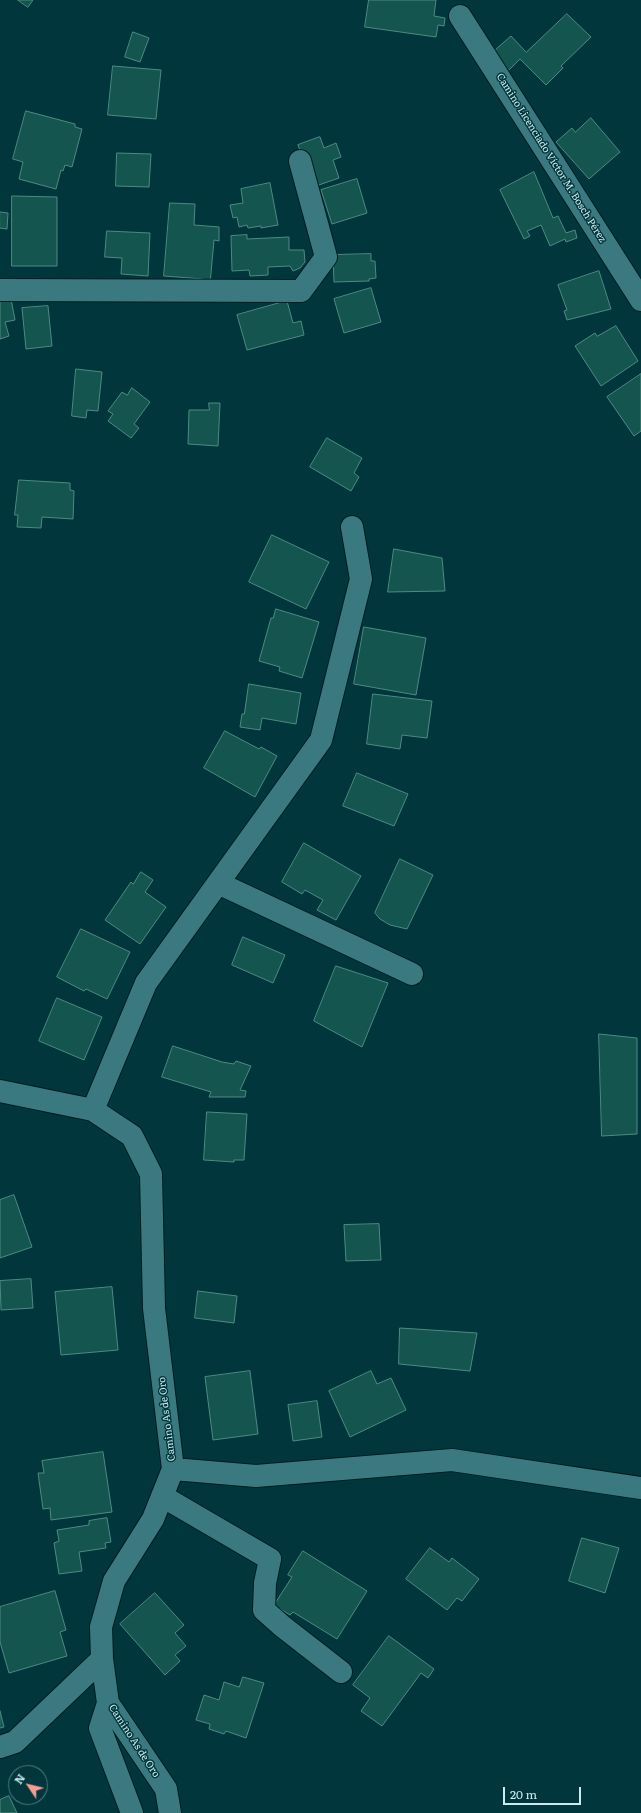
<!DOCTYPE html>
<html>
<head>
<meta charset="utf-8">
<style>
	body { margin:0 }
	#map { position:relative; width:641px; height:1813px; overflow:hidden; background:#01373c; font-family:Literata,serif }
	canvas { display:block }
	.north { position:absolute; left:8px; top:1765px; width:40px; height:40px; box-sizing:border-box; background:#01373c; border:1px solid #527f83; border-radius:50%; rotate:305deg; font-size:11px; font-weight:700; line-height:16px; text-align:center; color:#ccebee }
	.north::after { content:''; display:block; margin:auto; width:14px; height:18px; background:#f59c95; clip-path:polygon(50% 0,100% 100%,50% 72%,0 100%) }
	.scale { position:absolute; left:503px; top:1787px; width:78px; height:18px; box-sizing:border-box; border:2px solid #ccebee; border-top:0; padding-left:5px; font-size:12px; line-height:14px; white-space:nowrap; color:#ccebee; -webkit-text-stroke:3px #01373c; paint-order:stroke }
</style>
</head>
<body>
<div id="map">
<canvas width="641" height="1813"></canvas>
<div class="north">N</div>
<div class="scale">20 m</div>
</div>
<script>
const context = document.querySelector('canvas').getContext('2d');
context.lineJoin = 'round';
function fill(path, color) { context.fillStyle = color; context.fill(path, 'evenodd'); }
function stroke(path, color, width, dash) { context.strokeStyle = color; context.lineWidth = width; context.lineCap = dash ? 'butt' : 'round'; context.setLineDash(dash || []); context.stroke(path); }
function label(font, color, halo, rows, align = 'center') {
  context.font = font + ' Literata,serif'; context.lineWidth = 3; context.setLineDash([]); context.textBaseline = 'middle'; context.strokeStyle = halo; context.fillStyle = color; for (const [text, x, y, turn = 0] of rows) {
    context.save(); context.translate(x, y); context.rotate((+turn || 0) * Math.PI / 180); context.textAlign = isNaN(turn) ? turn : align; if (halo) context.strokeText(text, 0, 0); context.fillText(text, 0, 0); context.restore();
  }
}
const building = new Path2D(`
	M18 0H33L28 7Z
	M369 0H436L434 16 445 18 444 26 438 25 436 37 365 27Z
	M567 14 591 37 561 66 563 68 546 85 520 59 508 71 495 50 511 36 526 52Z
	M133 32 149 38 140 62 125 57Z
	M113 66 161 70 156 119 108 115Z
	M26 111 75 124V127L82 129 72 167 65 165 63 171 61 170 56 189 19 179 23 162 13 159Z
	M591 118 620 152 589 179 556 142 572 128 575 132Z
	M320 137 324 148 336 143 341 157 333 160 339 178 313 187 298 145Z
	M117 153 151 154 149 187 116 186Z
	M534 172 553 218 558 216 566 233 575 230 577 238 566 242 565 239 550 246 541 225 527 231 530 236 524 239 500 190Z
	M357 179 367 213 332 224 321 190Z
	M270 183 278 225 261 228V226L248 228 247 225 239 227 237 217 233 218 230 205 243 203 241 189Z
	M12 196 57 197V266H12Z
	M170 203 195 204 194 225 219 227V241L214 240 210 284 203 283V279L164 276Z
	M0 212 8 213 7 229 0 228Z
	M107 231 150 233 148 276 121 274 122 258 105 257Z
	M247 235V239L289 237V250H304L305 262 300 268 293 271 290 266 268 267V275L250 276 249 270 232 271 231 236Z
	M371 254V261H375L376 278 369 279V281L334 282 333 255Z
	M599 271 611 309 567 320 564 311 567 310 558 285Z
	M371 288 381 322 344 333 334 299Z
	M11 299 15 320 5 322 9 336 0 339V302Z
	M287 301 293 323 301 321 304 335 247 350 237 315Z
	M48 306 52 346 26 349 22 308Z
	M616 326 638 361 601 386 575 346 595 333 597 336Z
	M76 369 102 372 98 411 87 410 86 418 72 416Z
	M641 374V431L634 436 607 397Z
	M132 388 150 402 134 424 139 428 131 438 108 421 113 414 108 411 122 392 127 395Z
	M209 403H220L218 446 188 444 189 410H209Z
	M327 438 362 458 354 473 359 477 351 491 310 467Z
	M19 480 70 483V490L74 491 73 519 42 517 41 528 17 527 18 515H15Z
	M272 535 329 562 306 609 249 582Z
	M394 549 442 558 445 591 388 592Z
	M276 609 319 622 302 678 279 671 280 667 259 661 271 618H273Z
	M364 627 426 638 416 695 354 684Z
	M249 684 301 693 296 724 262 718 260 730 240 727 242 714H244Z
	M373 694 432 701 427 738 402 735 400 749 367 744Z
	M225 731 259 749 261 747 277 756 255 797 204 768Z
	M357 773 408 794 394 826 343 806Z
	M304 843 361 876 336 920 317 910 323 900 305 890 302 894 282 882Z
	M400 859 433 875 407 929 390 925 380 919 375 913Z
	M141 872 153 880 145 892 166 907 140 944 105 920 131 882 133 884Z
	M81 929 130 952 107 999 86 989 84 991 57 977Z
	M243 937 285 955 273 983 232 965Z
	M336 966 388 983 362 1047 314 1021Z
	M57 998 102 1017 84 1060 39 1041Z
	M599 1034 637 1038V1134L602 1136Z
	M173 1046 222 1062 234 1064 236 1061 251 1066 240 1090 246 1091 245 1097H209L211 1092 162 1077Z
	M207 1112 247 1114 244 1160H234V1162L204 1160Z
	M14 1195 32 1247 0 1258V1200Z
	M379 1224 381 1260 346 1261 344 1225Z
	M31 1279 33 1308 1 1310 0 1281Z
	M112 1287 118 1350 61 1355 55 1292Z
	M198 1291 237 1296 234 1323 195 1318Z
	M400 1328 477 1333 470 1371 399 1364Z
	M250 1371 258 1434 213 1440 205 1377Z
	M371 1371 377 1384 391 1378 406 1410 350 1437 329 1391Z
	M317 1401 322 1437 293 1441 288 1405Z
	M103 1452 112 1512 51 1520 50 1508 43 1509 38 1473H44L42 1461Z
	M107 1518 111 1542 105 1543 106 1548 79 1552 82 1571 59 1574 54 1543 59 1541 57 1530 89 1525V1521Z
	M582 1538 619 1548 605 1593 569 1581Z
	M430 1548 449 1562 452 1558 479 1579 462 1601 457 1598 447 1610 406 1579Z
	M303 1551 367 1591 337 1639 293 1612 290 1615 274 1605 292 1577 288 1575Z
	M55 1591 66 1630 60 1632 67 1656 9 1673 0 1642V1607Z
	M155 1593 184 1625 175 1633 186 1646 175 1655 180 1661 165 1675 120 1624Z
	M389 1636 434 1669 428 1678 421 1673 382 1726 361 1711 370 1698 353 1685Z
	M243 1677 264 1683 246 1738 226 1731 224 1734 209 1729 210 1724 196 1720 204 1695 219 1700 224 1682 239 1687Z
	M0 1711 4 1727 0 1728Z
	M9 1796 17 1813H0V1800Z`);
fill(building, '#14564f');
stroke(building, '#4d8a82', 1);
const street = new Path2D(`
	M460 16 641 300
	M0 290 301 291 326 257 300 161
	M218 883 412 974
	M0 1091 93 1110 132 1136 151 1174 154 1308 173 1469 153 1519 114 1581 101 1627 102 1659 108 1703 166 1789 170 1813
	M93 1110 146 983 321 740 361 579 352 527
	M173 1469 256 1476 452 1460 641 1488
	M162 1496 270 1559 265 1583 264 1610 282 1626 341 1672
	M108 1703 100 1728 132 1813
	M0 1747 15 1742 102 1659`);
stroke(street, '#001d20', 24);
stroke(street, '#3b7980', 22);
label('10px', '#ccebee', '#01373c', [
	["Camino Licenciado Víctor M. Bosch Pérez",551,158,58],
	["Camino As de Oro",167,1419,-97],
	["Camino As de Oro",134,1741,57]
]);
</script>
</body>
</html>
